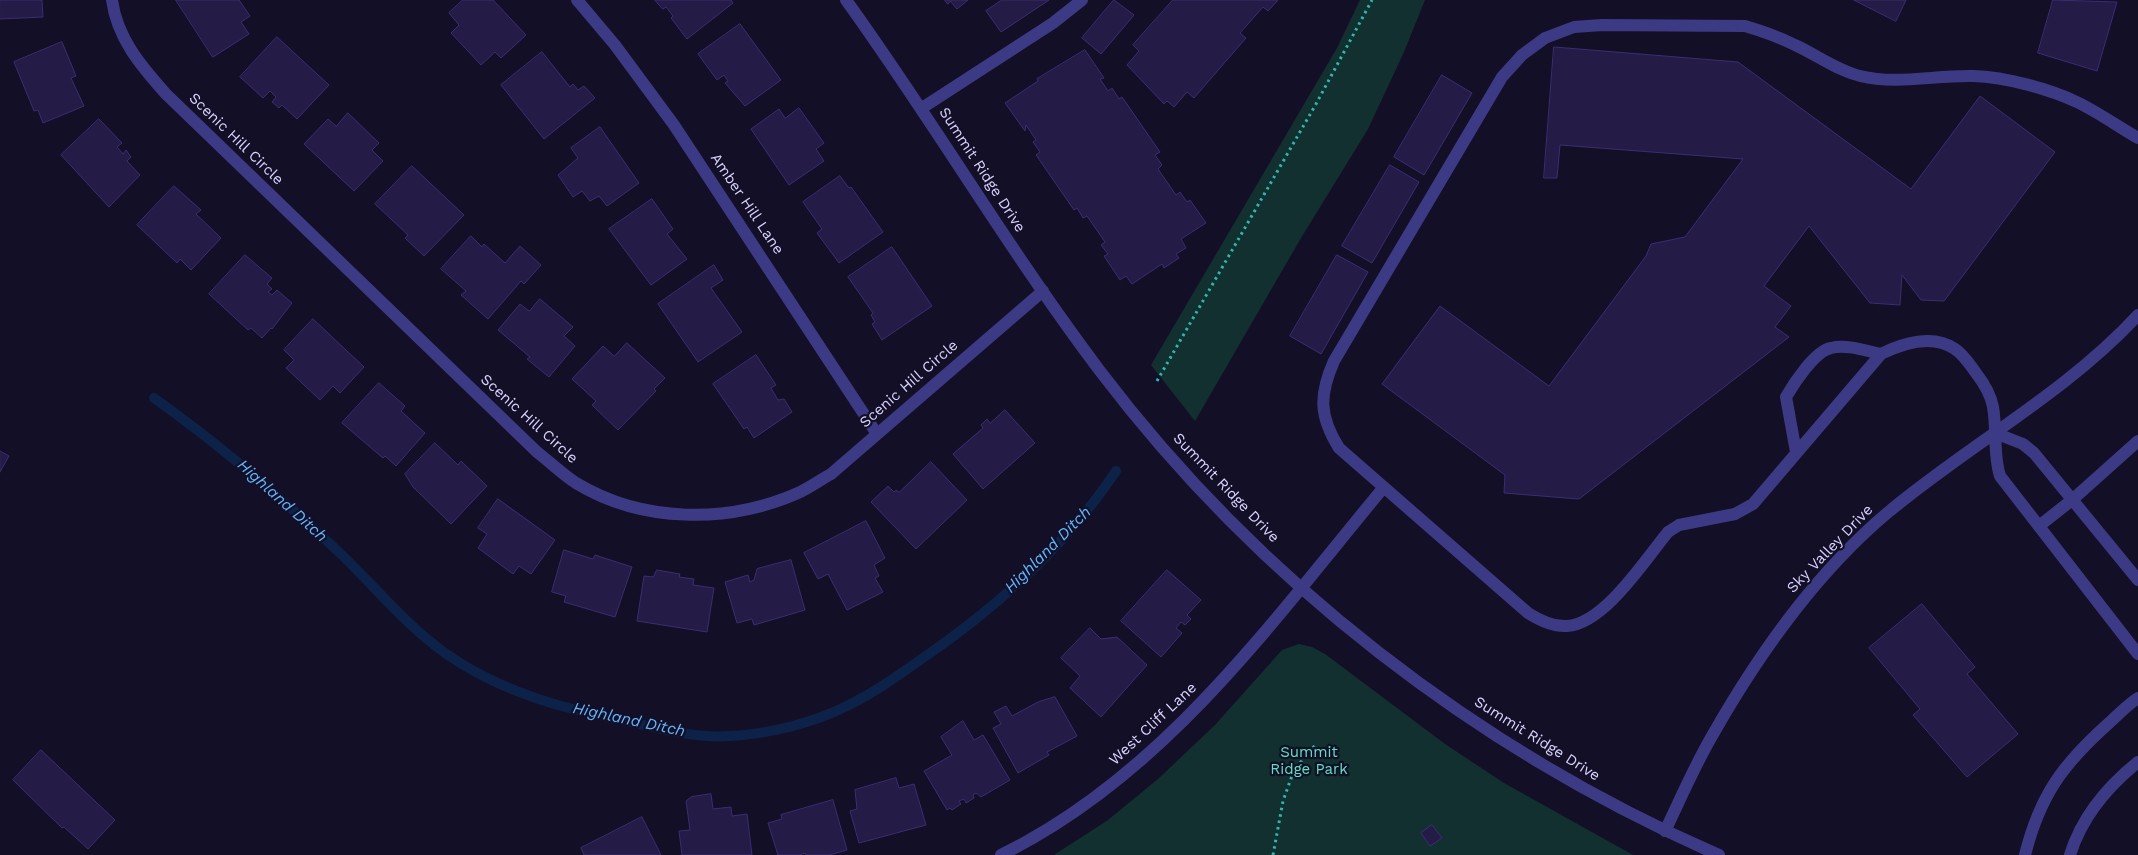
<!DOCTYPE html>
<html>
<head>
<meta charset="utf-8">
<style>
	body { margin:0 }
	canvas { display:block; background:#130f26 }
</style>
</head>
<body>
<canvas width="2138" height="855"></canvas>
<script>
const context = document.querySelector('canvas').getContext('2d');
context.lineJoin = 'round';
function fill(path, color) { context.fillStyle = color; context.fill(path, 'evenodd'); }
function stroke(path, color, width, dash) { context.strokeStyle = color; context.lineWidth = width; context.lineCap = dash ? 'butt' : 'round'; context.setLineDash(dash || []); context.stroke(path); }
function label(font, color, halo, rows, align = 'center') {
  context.font = font + ' "Work Sans",sans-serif'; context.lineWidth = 4.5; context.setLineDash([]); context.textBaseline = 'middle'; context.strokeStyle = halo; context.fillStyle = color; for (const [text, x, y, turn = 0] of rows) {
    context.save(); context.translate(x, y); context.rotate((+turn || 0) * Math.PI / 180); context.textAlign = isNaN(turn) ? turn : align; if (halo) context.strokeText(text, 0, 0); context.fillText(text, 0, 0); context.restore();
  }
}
fill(new Path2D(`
	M1360 0H1425L1404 52 1368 129 1301 238 1195 421 1151 365 1337 48Z
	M1299 644 1312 647 1325 654 1445 744 1504 783 1633 855H1054L1108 820 1158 779 1215 725 1282 650Z`), '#12302f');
stroke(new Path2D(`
	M154 398C223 447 282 498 343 556 377 589 407 626 445 653 493 687 551 706 608 717 646 725 692 739 730 736 770 734 813 723 849 705 875 692 899 675 923 658 997 607 1066 546 1116 471`), '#0c2248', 10);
const building = new Path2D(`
	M0 0H42L43 17 0 19Z
	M176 0H239L250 16 241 22 249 34 213 57Z
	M463 0H493L526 35 501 58 495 52 481 65 451 33 459 25 449 13Z
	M655 0H731L733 3 687 39 671 18 673 16 666 7 663 9Z
	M945 0H968L957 9 950 1 948 4Z
	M1002 0H1049L1001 32 986 11Z
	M1114 0 1134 15 1101 54 1082 38Z
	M1173 0H1278L1268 11 1263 7 1240 33 1246 38 1194 98 1187 92 1174 107 1167 101 1164 104 1127 65 1139 51 1133 45Z
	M1854 0H1906L1896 21Z
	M2053 0 2117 2 2097 71 2038 53Z
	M740 24 781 80 745 106 725 83 728 81 724 75 717 80 698 54Z
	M277 37 329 85 297 119 282 105 279 108 272 102 276 97 270 91 263 98 240 77Z
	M62 42 76 76 71 78 84 106 43 123 38 110 34 111 14 62Z
	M1554 47 1738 62 1911 189 1980 96 2055 152 1944 301 1921 300 1902 275 1900 305 1870 303 1809 226 1764 286 1791 306 1775 327 1789 337 1579 499 1504 493 1505 475 1382 384 1440 306 1549 386 1646 256 1651 244 1685 237 1743 159 1560 145 1557 178H1544Z
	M1085 50 1104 78 1100 79 1108 91 1112 88 1119 99 1122 97 1160 152 1155 155 1162 165 1158 169 1176 195 1180 192 1187 202 1190 200 1206 223 1181 239 1186 248 1176 254 1179 258 1164 268 1162 264 1132 284 1126 276 1120 280 1104 256 1108 254 1101 245 1105 242 1087 216 1083 218 1077 208 1074 210 1036 155 1040 152 1033 142 1036 140 1026 125 1025 131 1005 103 1038 81 1037 79Z
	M542 52 570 87 573 84 578 90 584 86 595 98 544 139 501 85Z
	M1442 75 1472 93 1424 175 1394 157Z
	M799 108 824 143 816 149 824 161 789 185 751 129 779 109 785 118Z
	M348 113 379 143 372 150 383 161 354 191 304 144 328 119 336 126Z
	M99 119 122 143 117 147 123 154 126 150 131 157 127 161 140 175 109 207 61 155Z
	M600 127 639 183 607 206 599 196 590 201 582 191 573 197 558 175 578 158 571 148Z
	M1390 165 1419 182 1372 263 1342 246Z
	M412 166 464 215 424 256 405 238 408 235 375 204Z
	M840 176 849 188 851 187 883 232 839 263 817 233 822 229 803 202Z
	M174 186 201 210 196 214 221 238 191 270 180 259 177 263 137 225Z
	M652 199 673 229 667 234 687 259 651 285 609 229Z
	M471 236 482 247 484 244 505 263 520 246 541 265 524 284 521 281 488 319 461 295 466 291 441 269Z
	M892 247 932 306 882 340 872 324 875 322 871 315 873 313 848 277Z
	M245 255 272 278 267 284 272 289 268 292 272 295 277 290 292 303 272 329 271 328 262 338 251 328 248 330 209 294Z
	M1337 255 1368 272 1321 354 1290 336Z
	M714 265 723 280 711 288 742 332 698 362 658 304Z
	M540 299 573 327 564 336 575 346 549 377 527 359 530 357 498 330 520 304 529 311Z
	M313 319 364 367 340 393 333 386 320 400 286 368 294 360 284 350Z
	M627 343 665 378 654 389 656 391 618 430 592 405 596 401 572 379 603 346 614 356Z
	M756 355 776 385 771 388 778 400 784 399 792 412 754 438 747 427 744 429 713 384Z
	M379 383 405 406 401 411 425 433 396 466 385 456 383 458 342 423Z
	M1005 410 1035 443 983 489 953 454 983 428 981 425 987 419 990 423Z
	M435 443 458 465 461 461 487 486 451 524 413 487 405 474Z
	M0 451 9 456 0 472Z
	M931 462 967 500 916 549 871 502 888 486 894 492 896 490 899 492Z
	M498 499 555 540 531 574 519 566 513 574 478 548 487 534 478 528Z
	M866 521 885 558 874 565 879 576 875 578 883 592 847 610 828 574 818 579 804 553Z
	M564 550 593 559 595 555 632 567 615 617 564 602 566 596 552 592Z
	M791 560 805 610 754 625 752 619 737 623 725 582 748 575 750 582 754 580 757 569Z
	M657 570 680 574 679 577 694 579 693 585 714 588 707 632 637 621 644 576 653 577Z
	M1167 570 1201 600 1187 615 1191 619 1185 625 1181 622 1176 628 1182 633 1161 657 1121 621Z
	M1922 604 1975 667 1967 674 2018 734 1967 777 1913 715 1920 709 1869 648Z
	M1090 628 1101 639 1117 637 1147 665 1101 717 1070 688 1080 676 1061 658Z
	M1055 697 1077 736 1047 752 1049 755 1018 773 993 728 1001 724 994 712 1006 706 1012 716 1038 702Z
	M963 721 974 740 983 735 1010 780 981 797 976 793 973 795 974 798 966 803 964 799 959 801 961 804 952 810 950 808 947 810 924 771 952 755 941 737Z
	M41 750 115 820 88 849 64 827 62 828 13 780Z
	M896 778 899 788 914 784 926 825 859 843 850 811 857 809 855 790Z
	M711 794 713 809 731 807 732 816 747 814 752 855H682L679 831 690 830 686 801 691 797Z
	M833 800 847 850 829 855H806L805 853 800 855H778L768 823 782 819 781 815Z
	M642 817 661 855H584L581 848Z
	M1432 825 1442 838 1430 846 1421 833Z`);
fill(building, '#241b47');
stroke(building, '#3b2d73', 1);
stroke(new Path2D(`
	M1157 381 1316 104 1372 0
	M1273 855 1283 801 1294 770 1317 743`), '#2fb8b0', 3, [2.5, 4]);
stroke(new Path2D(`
	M112 0C117 38 141 66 166 94L537 452C550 462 562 474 576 483 642 523 728 524 798 493 809 488 820 480 831 474L1043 291
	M577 0 615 45 674 125 877 434
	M846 0C934 122 1010 252 1100 371 1259 581 1478 750 1719 855
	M922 108 1053 23 1082 0
	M2138 138C2119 127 2099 113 2079 103 2050 89 2006 77 1973 76 1935 75 1897 85 1860 76 1836 70 1817 55 1795 45 1779 37 1762 31 1745 26L1602 25 1574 27 1545 38 1522 55 1502 77 1334 361C1319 395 1319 416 1339 448L1528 613C1539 620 1553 627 1567 626 1604 624 1645 560 1668 532L1679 525 1735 514 1753 504 1881 354C1903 343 1933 334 1955 349 1964 355 1970 365 1976 373 1983 382 1991 396 1993 407 1997 430 1993 454 2000 476L2138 654
	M1995 433 2023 444 2034 453 2138 580
	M1796 452 1786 397C1794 383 1815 351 1831 348 1847 344 1866 351 1881 354
	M2039 526 2072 500 2138 441
	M1665 831C1680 800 1694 767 1712 736 1758 655 1814 575 1886 514 1968 445 2065 394 2138 315
	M1001 855C1164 775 1270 624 1384 487
	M2025 855C2040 795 2063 764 2109 723 2118 715 2127 705 2138 698
	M2070 855C2082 816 2107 787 2138 762`), '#3d3a85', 12);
label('15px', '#d9d4ff', '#130f26', [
	["Scenic Hill Circle",236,139,44],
	["Summit Ridge Drive",982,170,57],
	["Amber Hill Lane",747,204,56],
	["Scenic Hill Circle",909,384,-41],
	["Scenic Hill Circle",529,419,42],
	["Summit Ridge Drive",1226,488,46],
	["Sky Valley Drive",1830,549,-46],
	["West Cliff Lane",1153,724,-43],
	["Summit Ridge Drive",1537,739,32]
]);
label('15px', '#5fe0c0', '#130f26', [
	["Summit",1309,753],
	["Ridge Park",1309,770]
]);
label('italic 16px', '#62b6ff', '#130f26', [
	["Highland Ditch",282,501,42],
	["Highland Ditch",1048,550,-45],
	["Highland Ditch",629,720,12]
]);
</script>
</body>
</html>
